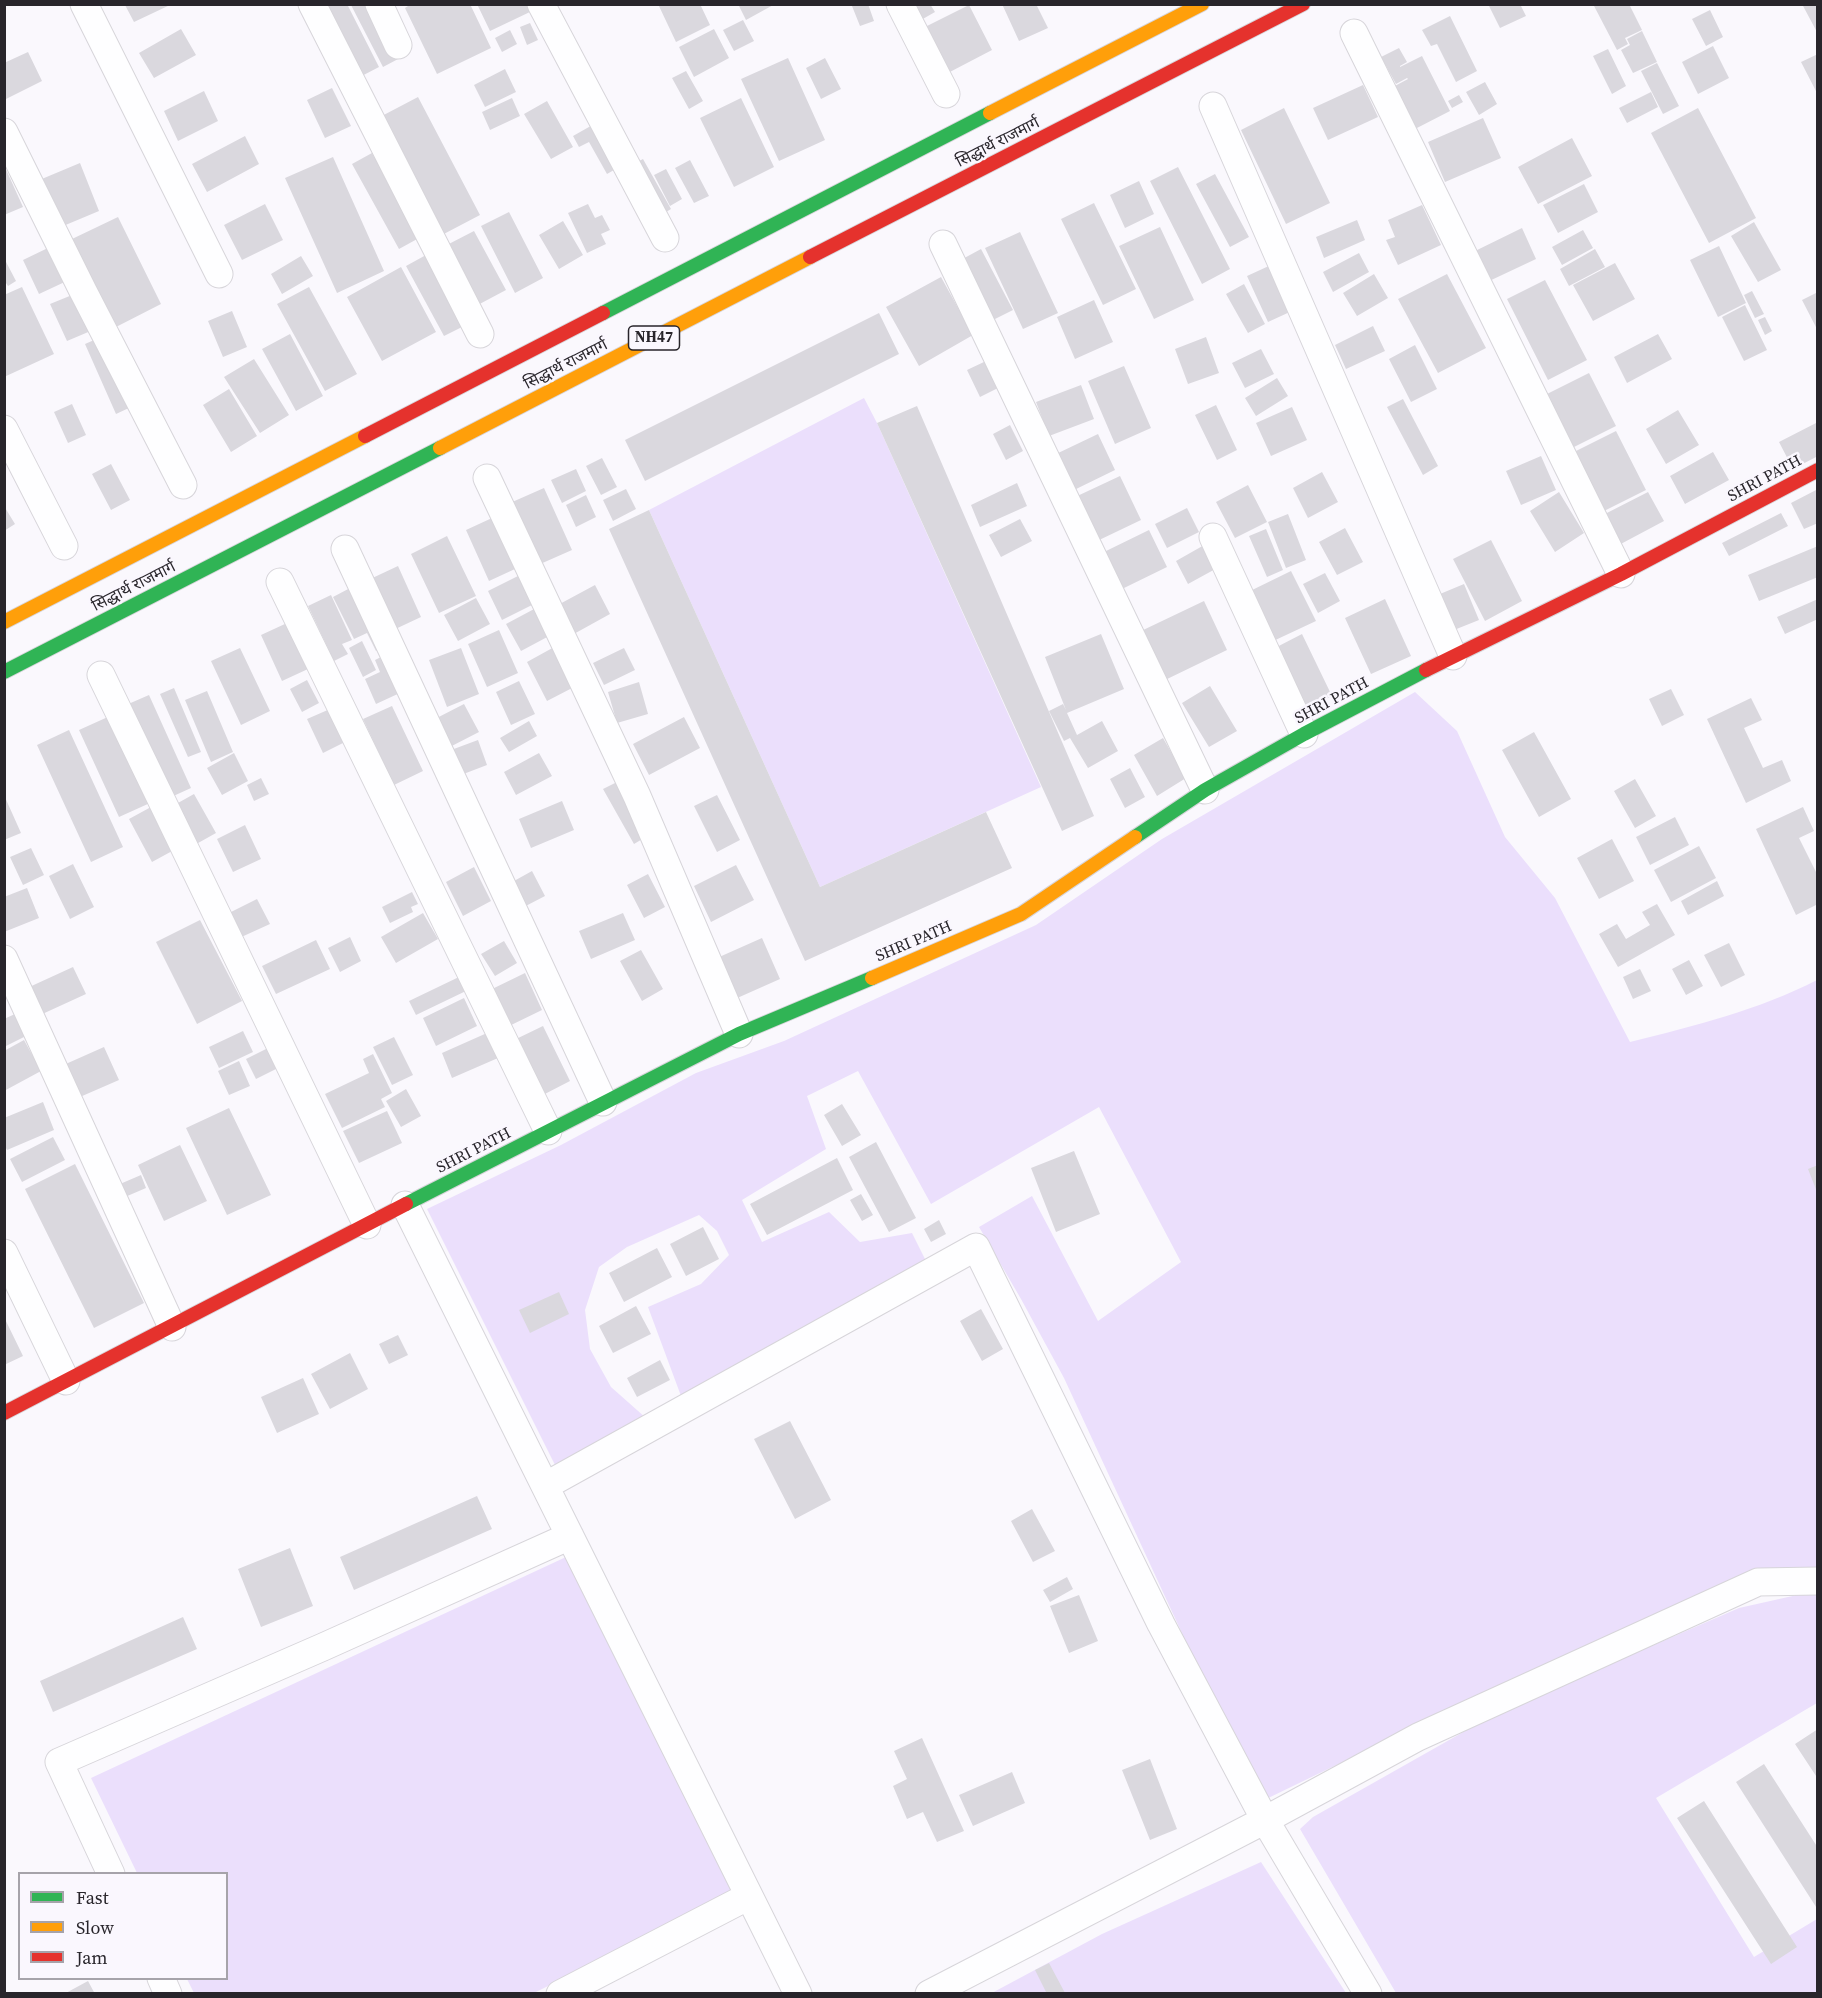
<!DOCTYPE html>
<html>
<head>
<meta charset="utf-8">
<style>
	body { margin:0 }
	#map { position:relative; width:1822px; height:1998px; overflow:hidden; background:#faf8fd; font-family:"Source Serif 4",serif }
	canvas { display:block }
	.frame { position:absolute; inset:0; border:6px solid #28252b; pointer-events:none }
	.legend { position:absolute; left:18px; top:1872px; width:210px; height:108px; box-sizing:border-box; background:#faf7fe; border:2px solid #a6a3aa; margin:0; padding:8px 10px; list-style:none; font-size:18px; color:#28252b }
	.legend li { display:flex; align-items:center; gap:12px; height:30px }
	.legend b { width:30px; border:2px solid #a6a3aa }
</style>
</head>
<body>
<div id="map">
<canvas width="1822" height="1998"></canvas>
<div class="frame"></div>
<ul class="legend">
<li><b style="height:8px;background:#30b455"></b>Fast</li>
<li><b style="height:8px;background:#ff9f0a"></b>Slow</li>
<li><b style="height:8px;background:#e5322d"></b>Jam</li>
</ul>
</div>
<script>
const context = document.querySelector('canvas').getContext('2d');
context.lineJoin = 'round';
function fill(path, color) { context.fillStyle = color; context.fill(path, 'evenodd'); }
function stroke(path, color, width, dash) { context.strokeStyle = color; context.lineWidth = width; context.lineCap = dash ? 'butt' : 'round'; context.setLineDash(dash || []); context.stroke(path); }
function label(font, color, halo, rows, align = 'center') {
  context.font = font + ' "Source Serif 4","Noto Sans Devanagari",serif'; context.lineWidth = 5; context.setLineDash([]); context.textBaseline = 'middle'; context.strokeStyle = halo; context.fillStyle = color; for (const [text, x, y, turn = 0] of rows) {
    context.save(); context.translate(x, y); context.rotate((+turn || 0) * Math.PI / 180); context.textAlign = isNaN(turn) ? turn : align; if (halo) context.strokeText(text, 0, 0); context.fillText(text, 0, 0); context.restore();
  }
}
fill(new Path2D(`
	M864 398 877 423 1041 787 820 887 649 510Z
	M1415 692 1457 731 1505 837 1555 898 1630 1042C1694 1026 1759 1010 1817 980V1567L1760 1571 1479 1696 1260 1802 1064 1378 1021 1299 979 1227 1032 1196 1098 1321 1181 1262 1099 1107 931 1204 858 1071 807 1096 826 1149 742 1200 762 1242 829 1212 860 1242 912 1233 926 1261 681 1396 648 1307 701 1284 729 1255 717 1231 699 1215 627 1247 599 1267 585 1310 590 1349 611 1387 646 1418 557 1469 427 1209 561 1145 696 1073 784 1041 1036 925 1162 839Z
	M566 1557 737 1892 534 1993H194L187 1979 226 1978V1874L137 1873 91 1778Z
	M1806 1593 1817 1594V1703L1656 1798 1754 1957 1817 1919V1993H1396L1300 1829 1313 1817 1497 1713 1739 1608Z
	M1261 1862 1346 1993 990 1994 1102 1934Z`), '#ebdffc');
fill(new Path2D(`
	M317 4H347L379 67 356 79Z
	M411 4H470L491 48 437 74 405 8Z
	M477 4H529L532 11 490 31Z
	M658 4H700L710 25 676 42Z
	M738 4H775L746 20Z
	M855 4H868L874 21 860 26 852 6Z
	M913 4H930L935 12 921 20Z
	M1002 4H1036L1048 28 1019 41Z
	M1488 4H1520L1526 16 1500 28Z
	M1593 4H1629L1642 30 1625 38 1628 44 1617 50Z
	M1802 4H1818V34Z
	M125 5H170L134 22Z
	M351 5H373L400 58 383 67Z
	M969 5 992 50 946 74 923 28Z
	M1710 10 1723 37 1706 46 1692 19Z
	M1450 16 1477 71 1456 82 1437 44 1431 46 1422 30Z
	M743 20 754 41 734 51 723 30Z
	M530 23 538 40 527 45 520 27Z
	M181 29 196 55 154 78 139 53Z
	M714 29 729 58 694 77 679 47Z
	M510 30 517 44 502 52 495 38Z
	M1642 31 1657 62 1633 73 1621 50 1630 45 1627 39Z
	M1713 46 1729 78 1698 94 1682 62Z
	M1399 48 1407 62 1400 66V67L1422 56 1450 111 1415 129 1393 87 1408 79 1407 78 1396 84 1381 57Z
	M1608 49 1626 86 1612 94 1593 56Z
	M28 52 42 81 6 99 4 95V63Z
	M1818 54V95L1801 62Z
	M788 58 825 140 779 161 741 79Z
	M825 58 841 89 821 99 806 68Z
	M1657 63 1679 106 1663 114 1641 71Z
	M505 69 516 92 485 107 474 85Z
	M686 71 703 101 689 109 672 78Z
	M1485 82 1497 104 1479 115 1466 92Z
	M1363 85 1378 117 1328 140 1313 108Z
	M332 88 351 126 325 138 307 100Z
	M204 91 218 121 178 141 164 111Z
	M1651 92 1658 107 1627 123 1619 108Z
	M1459 95 1463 102 1452 108 1448 101Z
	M418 97 480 215 440 236 378 118Z
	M512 98 520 116 490 130 482 112Z
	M741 98 774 167 734 187 700 118Z
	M547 101 573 147 551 159 524 114Z
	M1284 108 1330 203 1286 224 1241 130Z
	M1698 108 1756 218 1709 243 1651 133Z
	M1483 118 1501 158 1445 182 1428 142Z
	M596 123 621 166 607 174 589 142 579 147 573 136Z
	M245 136 259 164 207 192 192 164Z
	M1572 138 1592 176 1538 204 1518 167Z
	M372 153 419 238 399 249 352 164Z
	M333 157 384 271 337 293 285 178Z
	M643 159 671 209 658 217 629 166Z
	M690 160 709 196 694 203 675 168Z
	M80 163 99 211 56 229 37 181Z
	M4 165 23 207 4 215Z
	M1178 167 1230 269 1202 284 1150 181Z
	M666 169 682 199 670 206 654 175Z
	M1215 174 1249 237 1230 247 1196 184Z
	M1139 181 1154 214 1125 228 1110 195Z
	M1584 184 1598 212 1558 233 1543 205Z
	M1094 203 1136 289 1103 305 1061 219Z
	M265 204 283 240 242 260 224 225Z
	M588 204 595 218 602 215 610 230 601 234 606 244 587 253 568 213Z
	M1422 205 1441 245 1398 265 1386 240 1395 237 1388 220Z
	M509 212 543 278 515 293 481 226Z
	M118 217 161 304 116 327 72 239Z
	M1357 220 1365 240 1324 258 1316 237Z
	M563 221 583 255 559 269 539 235Z
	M1754 222 1781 270 1758 282 1731 236Z
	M1160 227 1194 300 1154 319 1119 246Z
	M1522 228 1536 259 1485 283 1471 253Z
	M1583 230 1593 248 1562 265 1552 247Z
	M474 231 506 290 474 307 443 247Z
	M1020 232 1058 313 1023 329 985 248Z
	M52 246 69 280 39 294 23 260Z
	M1719 246 1746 303 1718 317 1690 260Z
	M981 249 1013 310 989 322 957 262Z
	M1595 249 1605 267 1569 286 1560 269Z
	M1359 253 1369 272 1333 292 1323 272Z
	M426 255 464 326 444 336 406 266Z
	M301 256 313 276 282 294 271 274Z
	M4 258 16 281 8 286 4 280Z
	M1615 263 1635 299 1593 321 1573 285Z
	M1271 265 1292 311 1268 322 1247 276Z
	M401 267 436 332 382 361 347 297Z
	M1374 274 1388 298 1357 316 1343 293Z
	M1447 274 1486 348 1438 373 1398 299Z
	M941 277 973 335 919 366 886 307Z
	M1545 280 1587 360 1548 380 1507 299Z
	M1244 284 1265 324 1248 333 1226 294Z
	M22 287 54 354 4 377V295Z
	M309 287 357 374 325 391 277 304Z
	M1752 291 1764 314 1755 318 1744 295Z
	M1818 292V331L1802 300Z
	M77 293 93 330 67 341 50 304Z
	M1094 300 1113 342 1075 359 1057 317Z
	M1745 305 1767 350 1744 361 1722 317Z
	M232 311 247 347 223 357 208 321Z
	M879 313 899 354 645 481 625 440Z
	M1765 317 1772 331 1765 335 1758 320Z
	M1373 326 1385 351 1346 369 1335 345Z
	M290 334 323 396 296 411 262 349Z
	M1658 334 1672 359 1627 383 1614 357Z
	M101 337 131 407 116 414 85 344Z
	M1206 337 1219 373 1188 384 1175 349Z
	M1415 345 1437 389 1411 402 1389 359Z
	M1261 349 1274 374 1245 388 1232 363Z
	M254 359 289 415 260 433 224 377Z
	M986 361 998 388 980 397 967 370Z
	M1124 366 1151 428 1115 444 1088 381Z
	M1589 373 1616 426 1570 449 1543 396Z
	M1277 378 1288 396 1256 416 1245 398Z
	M1081 385 1094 419 1049 436 1036 402Z
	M229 389 257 436 231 452 203 405Z
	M1403 399 1438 466 1423 475 1387 407Z
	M72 404 86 435 68 443 54 412Z
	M1216 405 1237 450 1217 460 1195 415Z
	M917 406 1094 816 1062 831 877 423Z
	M1292 407 1307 440 1271 456 1256 423Z
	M1678 410 1699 445 1666 464 1646 429Z
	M1818 422V456L1793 469 1779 442Z
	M1010 425 1023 451 1006 460 993 434Z
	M1616 431 1646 490 1598 514 1568 455Z
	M1098 434 1115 470 1072 491 1054 455Z
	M1713 452 1729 480 1685 504 1670 476Z
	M1541 456 1556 490 1521 505 1506 471Z
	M602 458 617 487 601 495 586 466Z
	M111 464 130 500 111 510 92 474Z
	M576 469 586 491 562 503 551 480Z
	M1322 472 1338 502 1308 518 1293 488Z
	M1120 476 1141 520 1095 542 1073 498Z
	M1017 483 1027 506 980 527 971 505Z
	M1248 485 1267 522 1235 538 1216 502Z
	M544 488 572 550 538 565 510 503Z
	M626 489 636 509 613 521 603 500Z
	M1818 489V523L1804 529 1791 503Z
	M1559 492 1584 533 1555 552 1530 511Z
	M1648 492 1664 521 1617 546 1601 516Z
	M586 495 596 517 576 527 566 505Z
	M4 506 15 524 4 531Z
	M1187 508 1199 532 1167 548 1155 524Z
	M649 510 820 887 986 812 1012 868 805 961 609 529Z
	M1781 513 1788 526 1729 556 1722 543Z
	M1288 514 1306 560 1286 568 1268 522Z
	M492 518 515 569 489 581 466 530Z
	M1020 519 1032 541 1001 557 989 535Z
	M1345 528 1363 562 1337 575 1319 542Z
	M1266 529 1283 570 1267 577 1249 536Z
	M1149 530 1167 567 1122 589 1104 552Z
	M447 536 476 596 439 613 411 554Z
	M1491 540 1522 601 1485 621 1453 559Z
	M1206 544 1219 567 1188 584 1176 561Z
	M1818 546V577L1759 601 1748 575Z
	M398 566 421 617 389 632 366 581Z
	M1291 571 1316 621 1269 643 1244 594Z
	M1325 573 1340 601 1318 613 1303 584Z
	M518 576 532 605 502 620 488 591Z
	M1464 584 1479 620 1454 630 1440 594Z
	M595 585 610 614 572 635 556 606Z
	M352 587 383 648 376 651 367 633 354 639 333 597Z
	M331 595 352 640 342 644 348 654 334 661 308 606Z
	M476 598 490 624 458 641 444 615Z
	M1385 599 1411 656 1371 674 1345 618Z
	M1818 599V619L1785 634 1777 617Z
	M1204 601 1227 650 1163 681 1139 632Z
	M536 608 551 635 521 651 506 624Z
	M287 623 308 669 282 681 261 635Z
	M499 630 518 673 487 687 468 644Z
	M1101 634 1124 689 1067 713 1077 735 1102 721 1118 751 1088 768 1070 738 1064 741 1049 711 1063 704 1066 710 1045 657Z
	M1302 634 1332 696 1302 712 1271 650Z
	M362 641 376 670 363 677 349 648Z
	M556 646 576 686 547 701 527 662Z
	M240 648 270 711 241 725 211 661Z
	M461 648 479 694 447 707 429 660Z
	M624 648 635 670 604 685 593 663Z
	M385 655 402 692 376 704 365 679 380 672 375 660Z
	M307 680 319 703 302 712 290 689Z
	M519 681 535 714 511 725 496 692Z
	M639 682 648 714 617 723 608 692Z
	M1210 686 1237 731 1209 747 1182 703Z
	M174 688 201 752 188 757 160 694Z
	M1671 689 1684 715 1662 726 1649 699Z
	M207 691 233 752 211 762 185 700Z
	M149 695 191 788 169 798 126 705Z
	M1751 698 1762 720 1744 728 1763 768 1782 760 1791 781 1746 803 1707 719Z
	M464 704 479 732 444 750 429 722Z
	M392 706 423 771 394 785 363 719Z
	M330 709 345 742 323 753 307 719Z
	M110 716 150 803 119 817 79 730Z
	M684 717 700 748 649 775 633 744Z
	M529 721 537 736 509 752 500 738Z
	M69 730 123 847 91 862 37 745Z
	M1534 732 1571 799 1539 817 1502 750Z
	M1163 738 1186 778 1157 796 1134 755Z
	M478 740 487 765 453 778 443 753Z
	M234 753 248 781 222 795 207 768Z
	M539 753 552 776 516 795 504 772Z
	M1130 768 1145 797 1125 808 1110 779Z
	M261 778 269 794 254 801 247 785Z
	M1635 779 1656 816 1635 828 1614 791Z
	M619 781 649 835 634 844 603 789Z
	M194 794 216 833 191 847 169 808Z
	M4 795 21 833 4 840Z
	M717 795 740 840 717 852 694 806Z
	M562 801 574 830 531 848 519 819Z
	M151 807 174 850 152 862 129 819Z
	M1803 807 1814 831 1799 838 1818 876V904L1796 915 1756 829Z
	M1675 817 1689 845 1650 865 1636 837Z
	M245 825 261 859 233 872 217 839Z
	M1612 839 1634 881 1599 899 1577 858Z
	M1699 846 1716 878 1671 902 1654 870Z
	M31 848 44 875 23 885 10 857Z
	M73 864 94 907 70 919 49 876Z
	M736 865 754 900 711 922 694 886Z
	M474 867 491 901 463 916 446 882Z
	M532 871 545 896 518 910 505 886Z
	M648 874 665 907 644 918 627 885Z
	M1717 881 1724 896 1688 915 1681 901Z
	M27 888 39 918 4 932V897Z
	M412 892 418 904 411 907 413 912 390 923 382 907Z
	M257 899 270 924 237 939 225 915Z
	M1657 904 1675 935 1618 967 1599 934 1617 924 1626 939 1650 925 1642 912Z
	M423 913 438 939 396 963 381 937Z
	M623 913 635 940 591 959 579 931Z
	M200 920 242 1001 197 1024 156 942Z
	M350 937 361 961 340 972 328 948Z
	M762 938 780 979 735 999 717 958Z
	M316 940 330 969 276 994 262 966Z
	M504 941 517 963 495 976 481 954Z
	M1729 943 1745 975 1721 987 1704 955Z
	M641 950 663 989 642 1001 620 961Z
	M1689 960 1703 986 1686 995 1672 969Z
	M73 967 86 994 38 1016 25 989Z
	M1640 969 1651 991 1633 999 1623 977Z
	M525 973 542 1010 505 1028 488 991Z
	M461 976 468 990 416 1015 409 1001Z
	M464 998 477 1026 436 1046 423 1018Z
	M15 1014 26 1036 4 1047V1019Z
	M543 1026 570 1081 539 1097 512 1041Z
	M243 1031 253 1052 219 1068 209 1047Z
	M487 1033 498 1058 452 1078 442 1053Z
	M394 1037 413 1075 392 1085 373 1047Z
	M24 1040 41 1071 4 1091V1051Z
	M104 1047 119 1080 73 1100 59 1067Z
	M270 1047 280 1067 256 1079 246 1059Z
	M373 1054 392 1093 381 1099 385 1107 342 1128 325 1094 369 1073 363 1059Z
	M239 1061 250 1086 229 1095 218 1071Z
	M406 1089 421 1116 401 1127 386 1101Z
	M43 1102 54 1130 7 1150 4 1144V1118Z
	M842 1104 861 1135 842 1146 824 1115Z
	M229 1108 271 1195 227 1215 186 1128Z
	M387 1111 402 1143 359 1163 343 1131Z
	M53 1137 65 1160 22 1182 10 1159Z
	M876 1142 916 1218 889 1232 849 1157Z
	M180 1145 207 1201 164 1221 138 1165Z
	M1074 1151 1100 1214 1056 1232 1031 1168Z
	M837 1158 853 1190 767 1235 750 1204Z
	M75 1164 144 1303 94 1328 25 1189Z
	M1818 1165V1192H1817L1808 1169Z
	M141 1175 146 1188 125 1197 120 1184Z
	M861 1194 873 1215 862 1221 850 1200Z
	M939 1220 946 1234 931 1242 924 1229Z
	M703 1227 719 1259 686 1276 670 1244Z
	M657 1248 672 1277 624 1302 609 1273Z
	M559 1292 569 1314 530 1333 519 1310Z
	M636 1306 651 1334 613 1353 599 1326Z
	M981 1309 1003 1349 982 1361 960 1321Z
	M4 1317 23 1356 4 1365Z
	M398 1335 408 1355 389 1364 379 1344Z
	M350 1353 368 1389 330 1409 311 1374Z
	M660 1360 670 1380 637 1397 627 1378Z
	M303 1378 319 1414 277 1433 261 1397Z
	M790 1421 831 1500 795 1519 754 1439Z
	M477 1496 492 1529 354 1590 340 1557Z
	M1032 1509 1055 1551 1033 1562 1011 1521Z
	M290 1548 313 1606 261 1627 238 1569Z
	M1067 1577 1073 1589 1050 1602 1043 1590Z
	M1079 1595 1098 1641 1069 1653 1050 1606Z
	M183 1617 197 1649 53 1712 40 1681Z
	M1818 1729V1779L1795 1744Z
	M922 1738 964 1831 937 1842 923 1812 907 1819 893 1786 907 1779 894 1751Z
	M1150 1759 1177 1829 1150 1840 1122 1770Z
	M1764 1764 1818 1848V1910L1736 1782Z
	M1012 1772 1025 1803 973 1826 959 1795Z
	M1704 1801 1797 1947 1771 1964 1677 1818Z
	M1049 1963 1065 1993 1064 1994H1047L1035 1970Z
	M88 1981 95 1994H64Z`), '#dad8de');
const street = new Path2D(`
	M84 4 219 274
	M312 4 480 334
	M379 4 398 45
	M541 4 665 238
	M900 4 946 94
	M1354 33 1621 574
	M1213 106 1453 656
	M4 132 83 291 183 485
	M943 244 1205 790
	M4 429 64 546
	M487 478 637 796 739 1034
	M1213 537 1304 734
	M345 549 603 1102
	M280 582 548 1131
	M101 675 367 1225
	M4 959 172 1327
	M405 1205 798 1994
	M4 1253 66 1381
	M545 1486 976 1247 1161 1624 1265 1820 929 1994
	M111 1874 59 1762 323 1647 570 1536
	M161 1978 168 1994
	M560 1994 749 1896
	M1368 1994 1265 1820 1418 1737 1758 1582 1818 1581`);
const fast = new Path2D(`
	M603 313 990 113
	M4 672 440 448
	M1135 837 1205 790 1304 734 1426 670
	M406 1204 739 1034 872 978`);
const slow = new Path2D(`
	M990 113 1202 4
	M440 448 810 257
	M4 622 365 436
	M872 978 1021 914 1135 837`);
const jam = new Path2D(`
	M810 257 1303 4
	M365 436 603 313
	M1426 670 1621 574 1818 470
	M4 1413 406 1204`);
stroke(street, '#d7d5da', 29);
stroke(fast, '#d7d5da', 16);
stroke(slow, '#d7d5da', 16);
stroke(jam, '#d7d5da', 16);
stroke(street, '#fefeff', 27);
stroke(fast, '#30b455', 14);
stroke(slow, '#ff9f0a', 14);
stroke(jam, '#e5322d', 14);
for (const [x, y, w] of [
	[654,338,51]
]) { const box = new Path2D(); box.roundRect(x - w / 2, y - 12, w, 24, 4.5); context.fillStyle = '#faf7fe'; context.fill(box); stroke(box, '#28252b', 1.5); }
label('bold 15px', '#28252b', null, [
	["NH47",654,338]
]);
label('16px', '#28252b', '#faf7fe', [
	["सिद्धार्थ राजमार्ग",998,143,-27],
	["सिद्धार्थ राजमार्ग",566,365,-27],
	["SHRI PATH",1765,479,-28],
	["सिद्धार्थ राजमार्ग",134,587,-27],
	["SHRI PATH",1332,701,-28],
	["SHRI PATH",914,942,-23],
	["SHRI PATH",474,1151,-27]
]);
</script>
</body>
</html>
